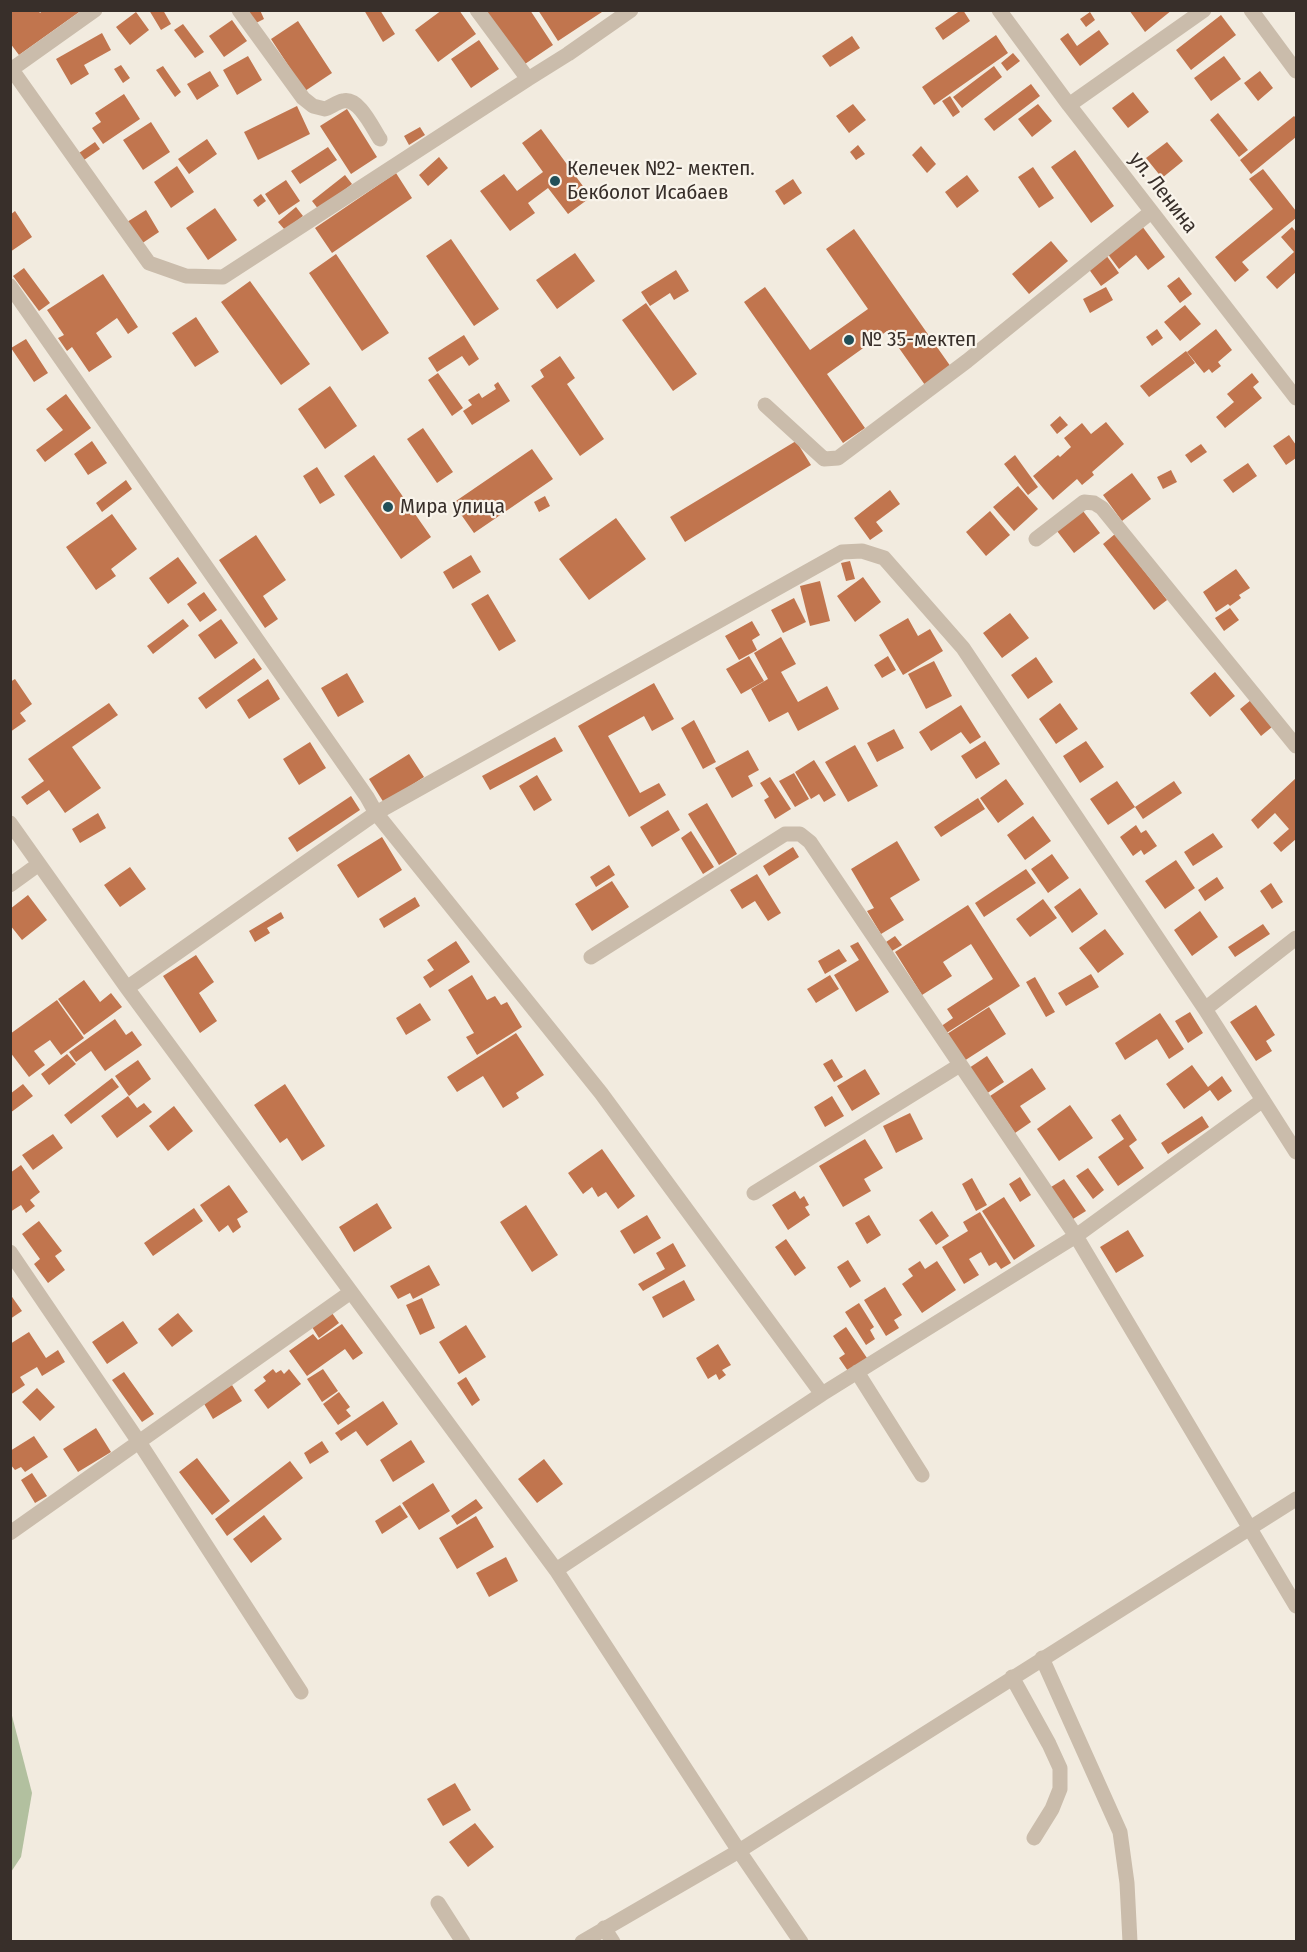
<!DOCTYPE html>
<html>
<head>
<meta charset="utf-8">
<style>
	body { margin:0 }
	#map { position:relative; width:1307px; height:1952px; overflow:hidden; background:#f2ebdf; font-family:"Fira Sans Condensed",sans-serif }
	canvas { display:block }
	.frame { position:absolute; inset:0; border:12px solid #382f2a; pointer-events:none }
</style>
</head>
<body>
<div id="map">
<canvas width="1307" height="1952"></canvas>
<div class="frame"></div>
</div>
<script>
const context = document.querySelector('canvas').getContext('2d');
context.lineJoin = 'round';
function fill(path, color) { context.fillStyle = color; context.fill(path, 'evenodd'); }
function stroke(path, color, width, dash) { context.strokeStyle = color; context.lineWidth = width; context.lineCap = dash ? 'butt' : 'round'; context.setLineDash(dash || []); context.stroke(path); }
function label(font, color, halo, rows, align = 'center') {
  context.font = font + ' "Fira Sans Condensed",sans-serif'; context.lineWidth = 4.5; context.setLineDash([]); context.textBaseline = 'middle'; context.strokeStyle = halo; context.fillStyle = color; for (const [text, x, y, turn = 0] of rows) {
    context.save(); context.translate(x, y); context.rotate((+turn || 0) * Math.PI / 180); context.textAlign = isNaN(turn) ? turn : align; if (halo) context.strokeText(text, 0, 0); context.fillText(text, 0, 0); context.restore();
  }
}
fill(new Path2D(`
	M11 1712 32 1793 21 1857 11 1872Z`), '#b2c09f');
fill(new Path2D(`
	M10 10H38L40 13 43 10H82L19 55 10 43Z
	M149 10H163L171 24 161 30Z
	M246 10H260L264 19 254 24Z
	M364 10H380L395 34 383 42Z
	M442 10H459L476 34 438 62 415 30Z
	M485 10H530L553 45 522 66Z
	M538 10H605L558 41Z
	M961 10H963L970 21 943 40 935 28Z
	M1129 10H1172L1145 32Z
	M136 12 149 30 130 45 116 27Z
	M1090 12 1095 20 1086 27 1080 19Z
	M1221 15 1236 35 1191 70 1176 50Z
	M232 20 247 41 224 57 209 36Z
	M298 21 332 73 305 91 271 39Z
	M183 24 204 52 195 58 174 30Z
	M1099 30 1109 44 1080 66 1060 39 1068 33 1077 46Z
	M102 33 111 50 84 65 89 74 71 85 56 59Z
	M996 35 1008 53 934 105 922 87Z
	M852 36 860 48 830 67 822 56Z
	M479 40 499 69 471 88 451 59Z
	M1013 53 1020 61 1007 71 1001 63Z
	M248 56 262 80 237 95 223 70Z
	M1224 56 1241 79 1211 101 1194 78Z
	M121 65 130 78 123 83 114 69Z
	M163 66 181 92 175 97 156 70Z
	M994 66 1002 77 962 108 953 97Z
	M210 71 219 86 197 100 187 84Z
	M1260 71 1273 88 1258 101 1244 83Z
	M1031 84 1040 96 994 131 984 119Z
	M1133 92 1149 112 1128 128 1112 108Z
	M124 94 140 119 103 144 92 128 101 122 95 113Z
	M950 96 960 112 953 117 942 101Z
	M853 104 866 120 849 133 836 116Z
	M1038 104 1052 121 1032 137 1018 119Z
	M297 106 310 134 258 160 244 132Z
	M347 109 377 157 351 174 320 126Z
	M1218 113 1248 150 1239 157 1210 120Z
	M1294 116 1296 118V137L1251 174 1240 160Z
	M151 122 170 152 143 170 123 140Z
	M420 127 425 135 409 145 404 136Z
	M541 129 591 197 568 214 548 188 528 203 535 213 510 231 480 191 504 174 517 191 543 172 522 143Z
	M207 139 217 154 189 174 178 159Z
	M95 142 100 149 84 160 79 153Z
	M1167 142 1183 161 1162 178 1146 158Z
	M858 145 865 154 856 160 850 152Z
	M921 146 936 164 927 173 912 155Z
	M328 147 337 160 300 184 291 171Z
	M1075 150 1114 206 1091 223 1051 167Z
	M439 157 448 168 428 186 419 175Z
	M177 166 194 192 171 208 154 182Z
	M1033 167 1054 198 1039 208 1018 177Z
	M1263 169 1296 211V218L1242 262 1249 270 1235 282 1215 257 1273 209 1249 179Z
	M396 173 412 198 332 253 315 228Z
	M345 175 352 184 319 210 312 201Z
	M967 175 979 191 957 208 945 192Z
	M793 179 802 193 784 205 775 191Z
	M286 180 300 201 279 215 265 194Z
	M261 194 266 201 258 207 253 200Z
	M296 207 303 216 285 230 278 222Z
	M215 208 237 240 208 260 186 228Z
	M146 210 159 232 141 244 127 222Z
	M15 211 32 237 10 252V215Z
	M1142 226 1165 257 1148 270 1136 255 1119 269 1107 253Z
	M1292 227 1296 232V272L1277 289 1266 277 1294 252 1281 237Z
	M854 229 951 367 925 385 887 331 827 374 865 428 843 443 744 302 765 287 810 350 868 309 826 249Z
	M451 239 499 309 474 326 426 256Z
	M1051 241 1068 261 1029 294 1012 274Z
	M575 253 595 281 557 309 536 280Z
	M336 254 389 333 362 351 309 273Z
	M1106 255 1119 273 1101 286 1088 268Z
	M24 268 50 303 39 311 13 276Z
	M676 270 689 291 674 300 670 293 650 306 641 292Z
	M103 274 138 327 128 334 117 318 96 333 112 357 89 372 72 347 67 351 58 338 64 335 47 310Z
	M1179 277 1192 294 1180 303 1167 286Z
	M250 281 310 364 281 385 221 302Z
	M1106 287 1113 300 1090 313 1083 299Z
	M646 303 697 374 673 391 622 320Z
	M1185 305 1201 324 1180 341 1164 322Z
	M196 317 219 352 195 367 172 333Z
	M1157 329 1163 338 1152 346 1146 337Z
	M1216 329 1232 350 1218 362 1221 366 1212 373 1209 369 1204 373 1187 352Z
	M464 335 479 359 469 366 462 356 437 372 428 358Z
	M26 339 48 373 34 382 11 348Z
	M1186 351 1195 363 1149 397 1140 386Z
	M560 356 575 378 567 384 604 439 580 456 531 386 544 377 540 370Z
	M438 373 463 408 452 416 428 380Z
	M1252 373 1259 382 1253 387 1262 398 1225 428 1216 417 1234 402 1227 394Z
	M498 382 510 401 472 425 463 411 472 405 468 400 479 393 482 398 496 389 494 385Z
	M330 386 357 426 325 449 298 409Z
	M66 394 91 428 45 462 36 450 63 430 46 409Z
	M1060 416 1068 425 1057 434 1050 425Z
	M1106 422 1124 444 1092 472 1094 475 1082 485 1077 479 1053 500 1033 476 1058 455 1060 457 1071 447 1064 438 1082 423 1091 434Z
	M423 428 453 472 437 483 407 439Z
	M1289 435 1296 445V458L1286 465 1273 446Z
	M92 441 107 463 88 475 74 454Z
	M796 441 811 465 685 542 670 517Z
	M1201 444 1207 452 1191 463 1185 455Z
	M532 449 553 479 474 533 453 503Z
	M374 455 431 537 401 559 344 476Z
	M1015 455 1038 487 1028 495 1004 464Z
	M1248 463 1257 476 1233 493 1223 480Z
	M317 467 335 495 320 504 303 476Z
	M1171 470 1177 482 1163 489 1157 477Z
	M1132 473 1151 499 1122 521 1103 495Z
	M126 480 132 489 102 512 96 503Z
	M1018 486 1038 509 1014 531 993 507Z
	M890 490 900 504 876 522 883 531 870 540 854 518Z
	M545 496 550 506 539 512 534 502Z
	M990 511 1010 535 986 556 966 532Z
	M1083 511 1100 533 1074 553 1057 531Z
	M112 514 137 549 111 569 116 576 96 590 66 547Z
	M616 518 646 559 589 600 559 559Z
	M1115 534 1167 600 1154 610 1103 544Z
	M256 535 286 580 263 596 278 619 265 628 219 560Z
	M471 555 481 572 453 589 443 572Z
	M178 557 197 583 168 604 149 578Z
	M850 561 855 579 846 581 841 563Z
	M1236 569 1250 588 1239 595 1241 598 1230 606 1228 604 1216 612 1203 592Z
	M863 577 881 602 855 622 837 596Z
	M820 581 830 621 810 626 800 586Z
	M204 592 217 610 200 622 187 604Z
	M488 594 516 641 499 651 471 604Z
	M794 598 806 622 783 633 771 610Z
	M1230 608 1239 620 1224 631 1215 618Z
	M1010 613 1029 638 1002 658 983 633Z
	M908 618 918 636 930 629 943 651 903 675 879 635Z
	M183 619 189 626 153 654 147 646Z
	M221 619 238 643 215 659 198 635Z
	M752 621 760 635 752 640 757 650 739 660 725 636Z
	M781 637 796 664 781 672 798 702 827 686 839 709 798 731 788 712 769 722 751 689 768 679 754 653Z
	M749 656 764 681 741 694 726 669Z
	M888 656 896 670 882 678 874 665Z
	M1036 657 1053 682 1028 699 1011 675Z
	M254 658 262 669 206 709 198 698Z
	M934 661 952 696 926 709 908 674Z
	M1215 672 1235 696 1210 717 1190 693Z
	M347 673 364 702 338 717 321 688Z
	M15 679 32 704 20 713 26 721 10 732V682Z
	M268 679 280 699 249 719 237 700Z
	M654 683 674 719 652 731 644 716 608 736 640 793 659 783 666 795 629 817 578 726Z
	M1251 700 1272 727 1261 736 1240 709Z
	M109 703 118 715 72 747 101 788 65 813 49 790 27 805 21 797 44 781 28 759Z
	M1060 703 1078 729 1056 744 1039 719Z
	M961 705 981 737 970 744 961 732 931 751 919 732Z
	M694 720 716 762 703 769 681 728Z
	M894 729 904 748 877 762 867 743Z
	M555 737 563 751 490 790 482 776Z
	M985 741 1000 764 976 779 961 756Z
	M1086 741 1104 767 1080 783 1063 756Z
	M310 742 326 768 299 785 283 759Z
	M855 745 878 786 848 802 825 762Z
	M748 750 759 770 748 776 753 786 732 798 715 768Z
	M409 754 424 777 384 803 369 779Z
	M814 760 836 795 824 802 819 794 811 799 795 772Z
	M794 773 809 799 795 807 779 781Z
	M537 775 552 800 534 811 519 786Z
	M770 777 791 809 775 819 764 800 769 797 760 783Z
	M1296 778V839L1281 852 1273 843 1289 829 1275 813 1258 829 1251 820Z
	M1006 779 1024 804 998 823 980 798Z
	M1117 781 1135 807 1108 825 1090 799Z
	M1174 781 1182 793 1143 819 1135 807Z
	M351 796 360 810 297 852 288 838Z
	M978 798 985 809 941 837 934 827Z
	M707 803 737 854 719 865 688 814Z
	M668 810 680 830 652 847 640 827Z
	M98 813 106 828 80 843 72 829Z
	M1033 816 1051 841 1025 860 1007 835Z
	M1136 825 1141 833 1146 830 1157 846 1144 855 1141 850 1133 856 1120 837Z
	M691 831 714 867 703 874 681 838Z
	M1213 833 1223 847 1193 866 1184 852Z
	M382 837 402 870 358 898 337 865Z
	M897 841 920 880 890 898 904 920 881 934 867 911 874 908 851 869Z
	M793 847 799 857 769 876 763 866Z
	M1052 854 1069 878 1048 893 1031 869Z
	M1176 860 1195 888 1165 909 1145 881Z
	M609 865 615 875 596 887 590 877Z
	M130 867 146 889 120 907 104 885Z
	M1026 869 1036 883 984 917 975 903Z
	M757 874 781 913 768 921 755 901 742 909 730 890Z
	M1217 877 1224 888 1205 901 1198 890Z
	M612 881 629 907 592 931 575 904Z
	M1271 883 1283 902 1272 909 1260 891Z
	M1080 888 1098 914 1072 933 1054 907Z
	M28 895 47 920 22 940 10 925V909Z
	M415 897 420 906 384 928 379 919Z
	M1043 899 1057 918 1030 937 1016 919Z
	M968 905 1020 986 945 1034 940 1027 953 1018 947 1009 993 979 971 944 943 962 952 976 922 995 895 952Z
	M1200 911 1218 937 1192 956 1174 930Z
	M281 912 284 918 267 928 270 933 255 942 249 931Z
	M1263 924 1270 934 1235 957 1228 947Z
	M1105 929 1124 954 1098 973 1079 948Z
	M895 936 902 945 892 951 886 942Z
	M456 941 470 962 430 988 423 977 434 970 427 960Z
	M858 942 889 992 856 1012 834 975 859 960 850 946Z
	M839 949 847 961 825 974 818 961Z
	M196 955 214 982 199 993 217 1021 200 1033 163 976Z
	M1091 974 1099 987 1066 1006 1058 993Z
	M472 975 487 1000 495 996 501 1005 507 1002 522 1027 477 1055 466 1037 474 1033 448 990Z
	M830 975 839 989 816 1003 807 989Z
	M1035 977 1055 1012 1046 1017 1026 982Z
	M84 980 100 1002 111 993 122 1007 84 1035 58 999Z
	M57 1000 84 1038 61 1055 50 1040 34 1051 45 1065 29 1077 10 1052V1034Z
	M420 1003 431 1020 406 1035 396 1018Z
	M1256 1005 1275 1035 1266 1041 1272 1051 1256 1061 1230 1022Z
	M989 1007 1006 1034 964 1061 947 1034Z
	M1190 1012 1203 1033 1188 1043 1175 1021Z
	M1160 1013 1184 1049 1169 1059 1157 1039 1125 1060 1115 1043Z
	M115 1019 126 1035 132 1031 142 1045 105 1071 91 1051 76 1062 69 1052Z
	M516 1033 544 1075 516 1093 519 1098 503 1108 483 1076 457 1092 447 1077Z
	M67 1054 76 1064 49 1085 41 1074Z
	M987 1056 1004 1082 986 1094 969 1068Z
	M832 1059 843 1077 834 1082 823 1064Z
	M138 1060 151 1079 129 1096 115 1076Z
	M1192 1065 1208 1087 1222 1076 1232 1091 1218 1101 1210 1090 1184 1109 1166 1084Z
	M1032 1068 1046 1089 1020 1106 1031 1122 1015 1133 990 1096Z
	M865 1069 880 1094 852 1111 837 1086Z
	M112 1078 119 1087 71 1124 64 1115Z
	M23 1084 33 1096 10 1113V1094Z
	M285 1084 325 1146 302 1161 287 1138 280 1143 254 1105Z
	M128 1096 137 1108 144 1103 152 1112 117 1138 101 1116Z
	M832 1096 844 1116 825 1127 814 1107Z
	M1070 1105 1093 1138 1059 1161 1037 1129Z
	M174 1106 193 1131 168 1151 149 1126Z
	M910 1113 923 1139 896 1153 883 1126Z
	M1120 1114 1137 1140 1129 1146 1144 1168 1118 1186 1098 1157 1124 1139 1111 1120Z
	M1202 1116 1209 1127 1168 1154 1161 1143Z
	M53 1134 63 1148 33 1170 22 1155Z
	M865 1139 883 1168 864 1179 871 1191 843 1207 819 1166Z
	M602 1149 635 1196 618 1209 606 1192 598 1197 592 1187 583 1194 568 1173Z
	M21 1165 40 1192 30 1200 35 1206 26 1213 21 1205 10 1212V1173Z
	M1088 1168 1104 1190 1093 1199 1076 1176Z
	M1020 1177 1031 1195 1020 1202 1009 1184Z
	M972 1178 987 1205 976 1211 962 1184Z
	M1064 1179 1086 1211 1073 1219 1051 1187Z
	M229 1185 248 1212 237 1219 241 1227 233 1233 228 1225 219 1232 200 1205Z
	M795 1191 800 1199 804 1196 809 1205 805 1207 810 1215 788 1230 772 1205Z
	M1004 1197 1035 1246 1014 1260 982 1211Z
	M377 1203 392 1228 354 1252 339 1227Z
	M526 1205 558 1255 532 1272 500 1222Z
	M194 1208 203 1221 153 1256 144 1243Z
	M932 1211 949 1236 936 1245 919 1220Z
	M980 1212 1011 1263 1001 1269 996 1262 989 1266 981 1252 969 1259 979 1275 964 1284 942 1247 968 1231 963 1222Z
	M647 1215 661 1238 634 1254 620 1231Z
	M869 1215 881 1235 867 1244 855 1223Z
	M39 1221 62 1251 55 1256 65 1270 48 1283 34 1264 40 1259 22 1234Z
	M1128 1230 1144 1256 1116 1273 1100 1247Z
	M786 1239 806 1268 795 1276 775 1247Z
	M673 1243 686 1266 643 1291 638 1284 665 1269 656 1253Z
	M848 1260 861 1281 850 1288 837 1267Z
	M920 1261 925 1269 937 1261 956 1290 922 1313 902 1284 913 1276 908 1269Z
	M429 1265 440 1285 413 1299 410 1293 398 1299 390 1286Z
	M684 1280 695 1300 663 1318 652 1297Z
	M885 1287 902 1315 894 1320 899 1328 886 1336 864 1300Z
	M10 1294 22 1311 10 1319Z
	M422 1298 435 1328 420 1335 406 1305Z
	M859 1303 874 1327 870 1330 875 1339 866 1345 845 1312Z
	M178 1313 193 1331 172 1347 158 1329Z
	M332 1313 339 1323 319 1338 312 1327Z
	M123 1321 138 1343 107 1364 92 1342Z
	M342 1324 363 1353 353 1360 345 1349 307 1376 289 1351 313 1334 318 1340Z
	M466 1325 486 1357 459 1374 439 1342Z
	M846 1327 867 1358 848 1371 839 1358 845 1354 833 1336Z
	M29 1332 46 1358 58 1350 65 1362 42 1376 37 1367 20 1377 25 1385 10 1395V1344Z
	M718 1344 731 1365 722 1370 726 1375 719 1380 716 1374 708 1379 696 1358Z
	M273 1369 276 1373 281 1370 284 1374 289 1369 301 1384 268 1409 254 1390 266 1381 263 1377Z
	M323 1369 338 1391 322 1402 307 1379Z
	M124 1372 154 1414 142 1422 112 1380Z
	M466 1377 480 1400 472 1406 457 1383Z
	M232 1385 242 1401 213 1419 203 1402Z
	M37 1388 55 1407 40 1421 22 1402Z
	M339 1392 350 1407 346 1410 351 1416 338 1425 323 1404Z
	M383 1401 398 1424 367 1446 356 1431 341 1441 335 1433Z
	M96 1428 111 1452 78 1472 63 1449Z
	M34 1436 48 1457 25 1472 21 1467 15 1470 10 1464V1451Z
	M411 1440 425 1462 393 1482 380 1460Z
	M322 1441 329 1452 310 1464 304 1453Z
	M197 1458 230 1501 212 1515 179 1472Z
	M544 1459 563 1484 537 1503 518 1479Z
	M290 1461 303 1478 227 1536 215 1519Z
	M32 1473 47 1496 35 1503 21 1480Z
	M433 1483 450 1511 419 1530 402 1503Z
	M476 1499 483 1508 457 1525 451 1516Z
	M400 1505 408 1517 382 1534 375 1521Z
	M264 1515 282 1539 251 1563 233 1539Z
	M476 1516 494 1547 457 1569 439 1538Z
	M506 1557 518 1581 489 1597 476 1573Z
	M455 1783 471 1810 443 1826 427 1799Z
	M475 1823 494 1847 468 1867 449 1842Z`), '#c1754e');
stroke(new Path2D(`
	M239 10 303 98 313 106 325 109C331 107 337 102 343 101 359 97 372 127 380 139
	M477 10 528 79 568 54 631 10
	M999 10 1069 105 1296 398
	M1251 10 1296 71
	M10 67 149 263 186 276 223 277 528 79
	M12 69 95 10
	M1069 105 1204 10
	M10 286 367 797 376 813 601 1093 822 1394
	M765 405 824 459 838 458 967 361 1151 212
	M1036 539 1084 502 1094 503 1102 508 1296 746
	M10 823 127 988 556 1570 739 1851 801 1942
	M10 885 39 864
	M591 957 785 834H800L810 842 1076 1236 1296 1606
	M127 988 376 813 842 552 862 551 884 558 963 648 1205 1009 1296 1152
	M1205 1009 1296 938
	M754 1193 960 1065
	M10 1252 139 1442 301 1692
	M857 1372 922 1475
	M10 1533 351 1292
	M556 1570 822 1394 1076 1236 1263 1100
	M1042 1658 1120 1832 1127 1883 1130 1942
	M1012 1677 1049 1744 1060 1768V1789L1052 1809 1034 1838
	M438 1903 463 1942
	M604 1928 613 1942
	M582 1942 739 1851 1296 1499`), '#cabcab', 15);
for (const [x, y, r, color] of [
	[555,181,6,"#214f58"],
	[849,340,6,"#214f58"],
	[388,507,6,"#214f58"]
]) { const dot = new Path2D(); dot.arc(x, y, r, 0, 2 * Math.PI); context.fillStyle = color; context.fill(dot); stroke(dot, '#f9f4eb', 2); }
label('21px', '#382f2a', '#f9f4eb', [
	["Келечек №2- мектеп.",567,169],
	["Бекболот Исабаев",567,193],
	["№ 35-мектеп",861,340],
	["Мира улица",400,507]
], 'left');
label('21px', '#382f2a', '#f9f4eb', [
	["ул. Ленина",1163,193,52]
]);
</script>
</body>
</html>
